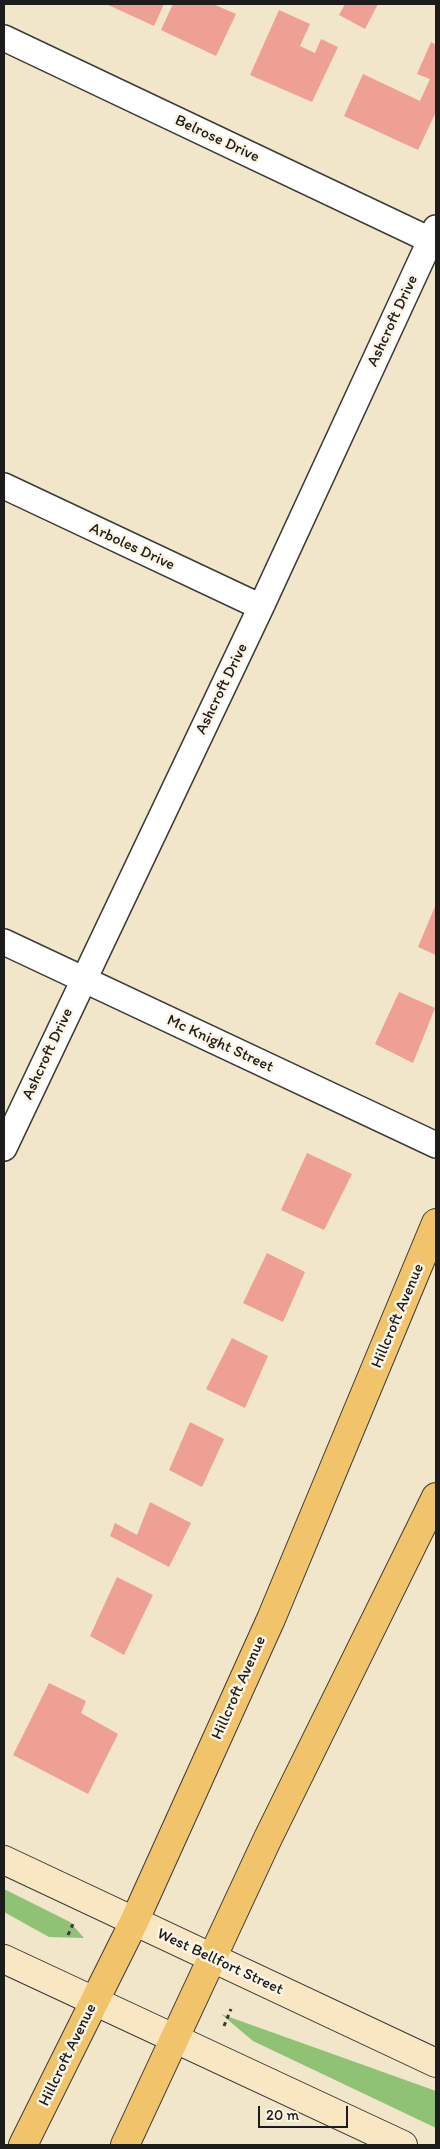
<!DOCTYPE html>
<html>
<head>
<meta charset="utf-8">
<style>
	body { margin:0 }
	#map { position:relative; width:440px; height:2149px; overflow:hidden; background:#f1e6c9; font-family:Itim,sans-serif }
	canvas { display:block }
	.frame { position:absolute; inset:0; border:5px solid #1c1c1c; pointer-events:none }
	.scale { position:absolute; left:258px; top:2106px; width:90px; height:22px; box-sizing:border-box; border:2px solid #1c1c1c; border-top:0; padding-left:6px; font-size:15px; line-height:18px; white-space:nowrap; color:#1c1c1c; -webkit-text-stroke:4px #fcf5e5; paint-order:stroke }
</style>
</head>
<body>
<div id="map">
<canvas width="440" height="2149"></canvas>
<div class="frame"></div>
<div class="scale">20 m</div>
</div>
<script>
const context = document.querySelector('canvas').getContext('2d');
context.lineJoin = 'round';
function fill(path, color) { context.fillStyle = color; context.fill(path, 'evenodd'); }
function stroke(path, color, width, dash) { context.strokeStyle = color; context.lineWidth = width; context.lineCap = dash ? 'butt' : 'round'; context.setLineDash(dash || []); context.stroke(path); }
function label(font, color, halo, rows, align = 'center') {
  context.font = font + ' Itim,sans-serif'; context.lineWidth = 5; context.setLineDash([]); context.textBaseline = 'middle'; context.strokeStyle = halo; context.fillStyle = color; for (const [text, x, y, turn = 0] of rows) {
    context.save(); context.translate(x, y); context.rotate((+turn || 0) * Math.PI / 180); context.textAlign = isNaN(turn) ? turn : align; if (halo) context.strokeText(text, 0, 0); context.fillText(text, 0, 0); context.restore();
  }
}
fill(new Path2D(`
	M4 1889 70 1922 84 1938 49 1937 4 1912Z
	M221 2014 436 2091V2128L253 2041Z`), '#8fc274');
fill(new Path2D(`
	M106 4H164L154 26Z
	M173 4H213L236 14 216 56 161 30Z
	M345 4H378L365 29 339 15Z
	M279 10 310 24 300 46 315 53 321 39 338 47 312 102 250 75Z
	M431 42 436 45V112L418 150 344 116 363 74 420 101 430 79 417 74Z
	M436 904V955L418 947Z
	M399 992 435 1008 413 1063 375 1044Z
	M307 1153 352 1174 324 1230 281 1210Z
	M267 1253 305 1272 283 1322 243 1303Z
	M232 1338 268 1356 245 1408 206 1389Z
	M190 1422 224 1439 202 1487 169 1470Z
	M150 1502 191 1523 169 1567 110 1536 115 1523 137 1535Z
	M117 1577 153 1595 124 1655 90 1636Z
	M49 1683 86 1701 81 1713 118 1734 88 1794 13 1755Z`), '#eea095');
const street = new Path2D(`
	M4 38 430 240
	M4 486 261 607
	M4 942 436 1145
	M4 1148 261 607 436 228`);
const secondary = new Path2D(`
	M4 1860 436 2063
	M4 1959 403 2145`);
const primary = new Path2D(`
	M23 2145 134 1922 271 1619 436 1223
	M125 2145 268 1838 436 1497`);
stroke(street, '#3c3a36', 28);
stroke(secondary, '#3c3a36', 30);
stroke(primary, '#3c3a36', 30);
stroke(new Path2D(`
	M68 1935 73 1924
	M224 2026 231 2009`), '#3c3a36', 3, [4, 4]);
stroke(street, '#fff', 25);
stroke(secondary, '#f9e7c3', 28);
stroke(primary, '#f1c36a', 28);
label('16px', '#1c1c1c', '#fcf5e5', [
	["Belrose Drive",217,139,25],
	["Ashcroft Drive",393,321,-65],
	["Arboles Drive",132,547,25],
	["Ashcroft Drive",222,689,-64],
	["Mc Knight Street",220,1044,25],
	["Ashcroft Drive",48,1054,-65],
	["Hillcroft Avenue",398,1316,-67],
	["Hillcroft Avenue",239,1688,-66],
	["West Bellfort Street",220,1962,25],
	["Hillcroft Avenue",68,2055,-64]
]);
</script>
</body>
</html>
